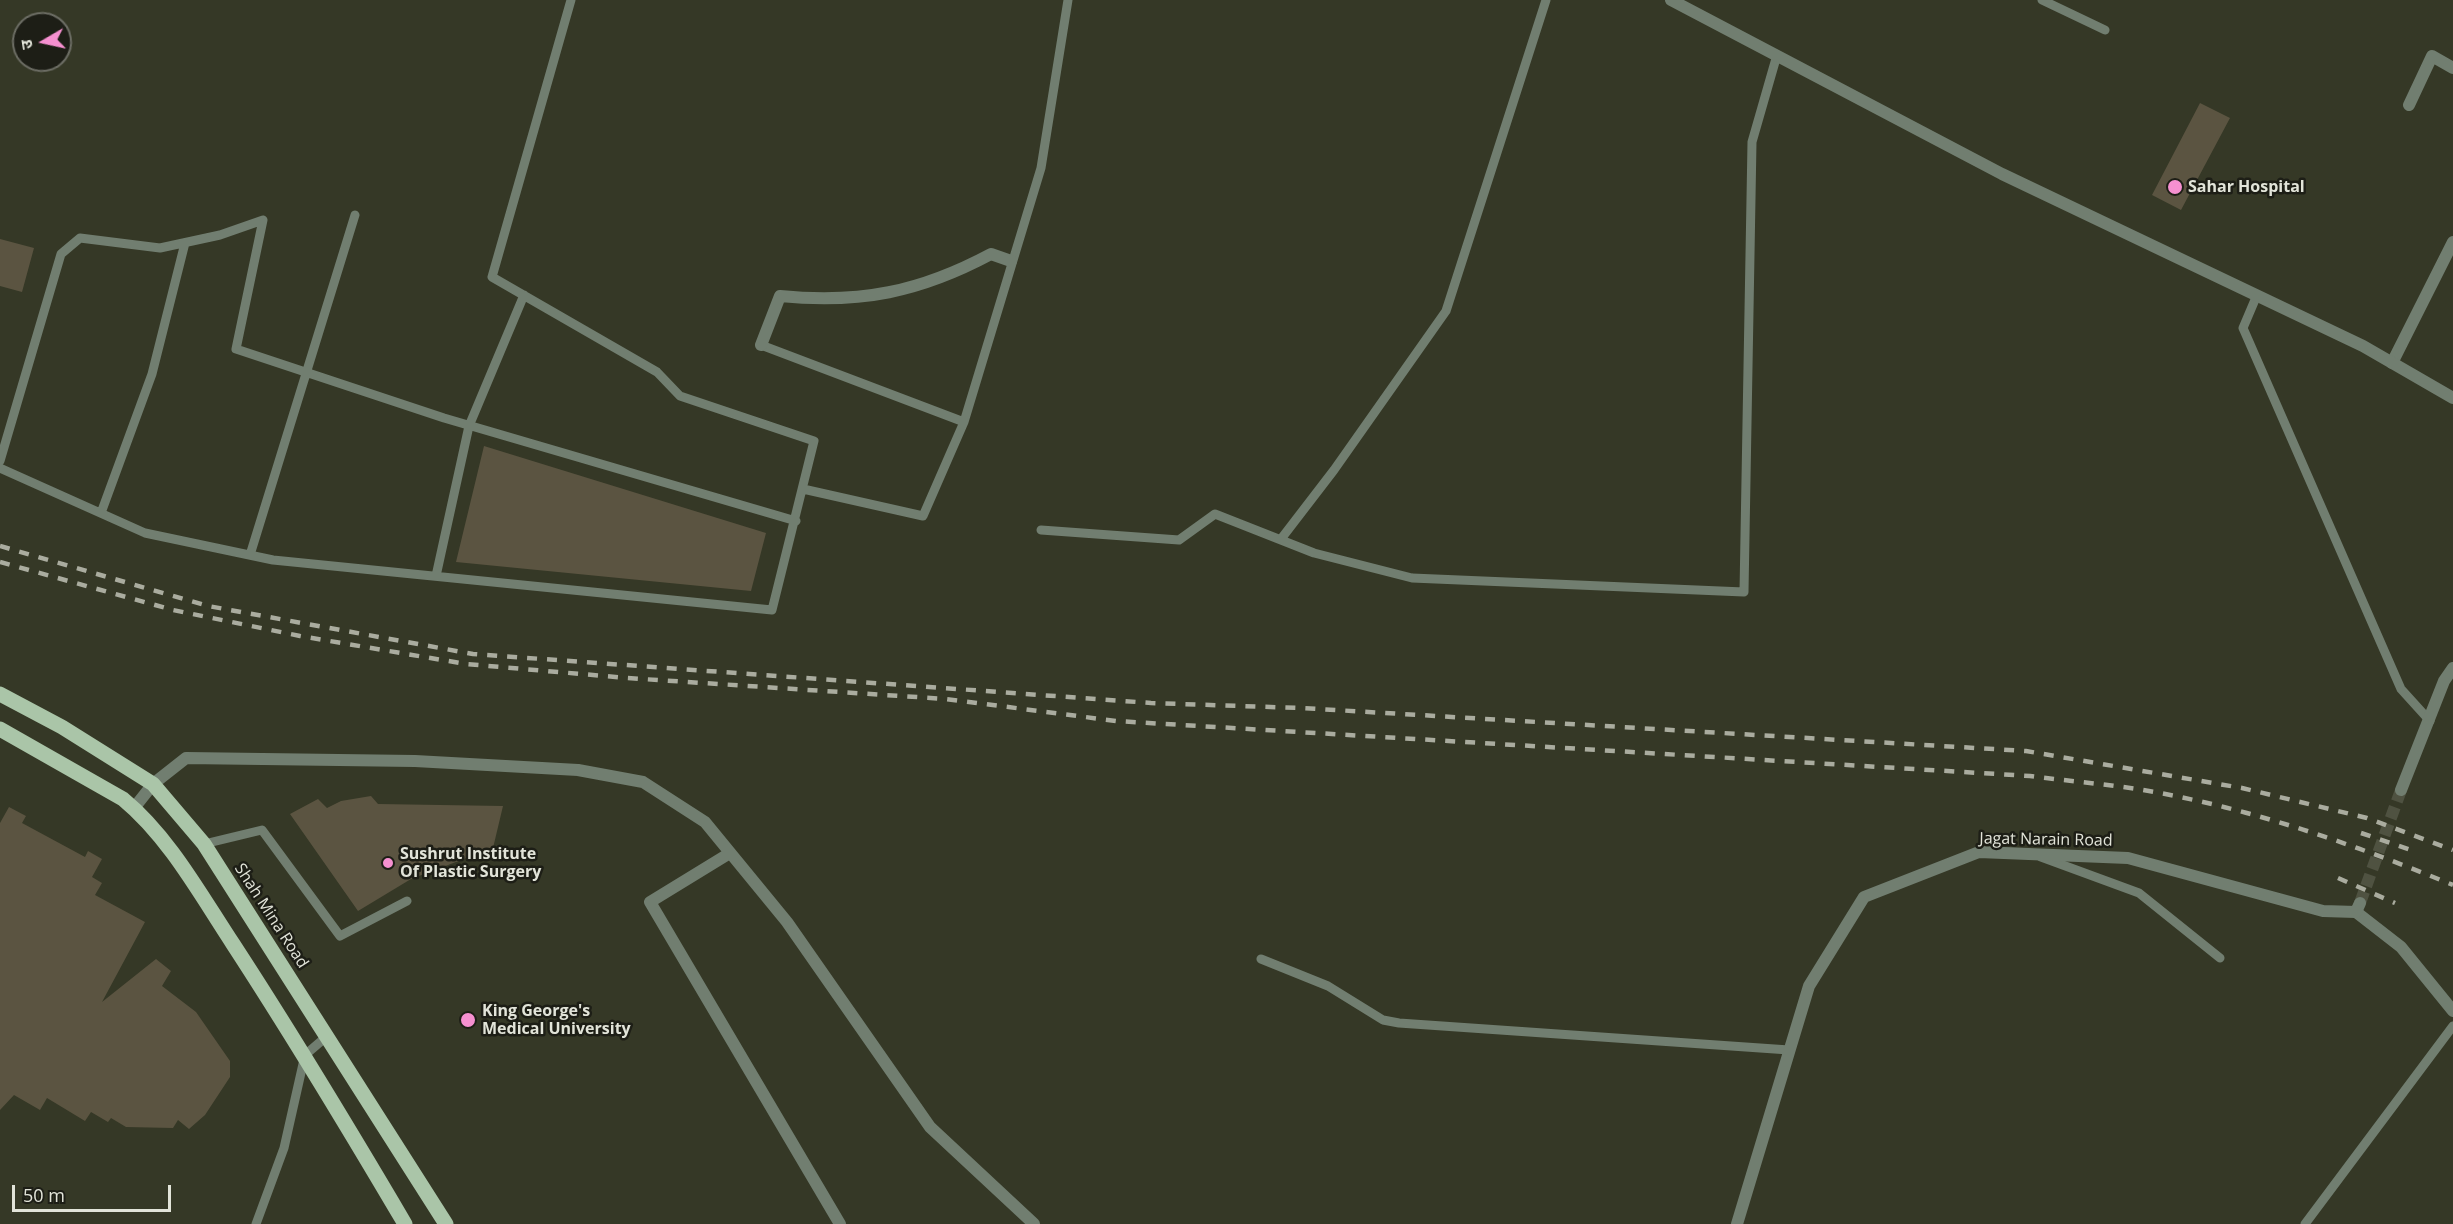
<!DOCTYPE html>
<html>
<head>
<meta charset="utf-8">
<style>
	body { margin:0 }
	#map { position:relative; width:2453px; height:1224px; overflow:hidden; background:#353826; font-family:"Open Sans","Noto Sans Devanagari",sans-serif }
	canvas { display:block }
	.north { position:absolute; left:12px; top:12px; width:60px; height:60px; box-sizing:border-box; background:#1d1e16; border:2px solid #6c6d64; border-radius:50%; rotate:261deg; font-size:16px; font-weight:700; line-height:24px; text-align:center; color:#e2e4d9 }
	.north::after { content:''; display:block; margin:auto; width:21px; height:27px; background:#f690d0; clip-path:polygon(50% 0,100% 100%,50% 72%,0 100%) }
	.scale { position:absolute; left:12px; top:1185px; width:159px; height:27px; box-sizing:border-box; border:3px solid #e2e4d9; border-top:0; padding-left:8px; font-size:18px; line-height:21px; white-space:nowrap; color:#e2e4d9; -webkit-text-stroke:4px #1d1e16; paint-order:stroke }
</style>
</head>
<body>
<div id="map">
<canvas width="2453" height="1224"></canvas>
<div class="north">उ</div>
<div class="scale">50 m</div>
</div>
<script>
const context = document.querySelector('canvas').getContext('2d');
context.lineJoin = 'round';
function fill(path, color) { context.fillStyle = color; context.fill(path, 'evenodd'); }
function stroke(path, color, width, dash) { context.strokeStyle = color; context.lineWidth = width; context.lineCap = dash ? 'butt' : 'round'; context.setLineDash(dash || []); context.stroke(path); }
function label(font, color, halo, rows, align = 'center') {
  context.font = font + ' "Open Sans",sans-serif'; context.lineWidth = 5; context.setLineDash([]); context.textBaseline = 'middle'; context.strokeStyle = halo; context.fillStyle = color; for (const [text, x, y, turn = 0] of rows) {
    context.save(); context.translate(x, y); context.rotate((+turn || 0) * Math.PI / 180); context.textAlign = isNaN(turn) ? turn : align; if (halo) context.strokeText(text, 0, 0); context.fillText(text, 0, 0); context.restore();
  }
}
fill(new Path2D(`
	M2200 103 2230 118 2181 210 2152 195Z
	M0 239 34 248 22 292 0 286Z
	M484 446 766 533 751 591 456 562Z
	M371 796 378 804 503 806 493 848 411 879 358 911 290 814 318 799 327 808 341 801Z
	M9 807 26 816 22 823 85 857 88 851 102 859 92 877 102 883 95 895 145 922 102 1002 156 959 171 971 162 986 196 1012 230 1061V1077L205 1115 189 1129 178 1120 173 1128 126 1127 111 1118 108 1122 91 1112 85 1121 47 1098 40 1110 14 1095 0 1110V823Z`), '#5b5441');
stroke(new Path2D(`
	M2360 903 2401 790`), '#4f5241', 12, [12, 6]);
stroke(new Path2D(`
	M2042 0 2105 30
	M263 220 236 349 444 418 796 521
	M2257 295 2243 328 2401 689 2430 721
	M761 345 964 422 923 516 803 489
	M964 422 1041 168 1068 0
	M0 461 61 254 80 238 160 248 220 235 263 220
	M0 468 145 533 273 560 772 610 814 441 680 396 657 372 492 277 571 0
	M101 513 152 374 185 243
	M1041 530 1179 540 1215 514 1314 553 1412 578 1744 592 1752 142 1777 55
	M1281 539 1334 470 1446 311 1546 0
	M250 555 355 215
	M436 576 469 426 524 295
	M204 844 262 830 340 936 407 901
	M2041 857 2139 893 2220 958
	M1261 959 1328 986 1383 1020 1399 1023 1789 1050
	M256 1224 284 1148 305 1055 326 1037
	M2305 1224 2453 1026`), '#717e70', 9);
stroke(new Path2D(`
	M2409 105 2432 56 2453 68
	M761 345 780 296C860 304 920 292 991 254L1011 261
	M2392 363 2453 242
	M134 808 153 784 186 758 415 761 578 770 643 782 705 822 787 922 930 1127 1034 1224
	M730 853 650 902 840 1224
	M2356 912 2401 947 2453 1011`), '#717e70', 12);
stroke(new Path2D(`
	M1671 0 2002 174 2363 346 2453 398
	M2401 790 2444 681 2453 668
	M1737 1224 1809 986 1864 897 1979 852 2128 858 2323 911 2356 912 2360 903`), '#717e70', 12);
stroke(new Path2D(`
	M0 694 62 727 153 784 204 844 446 1224
	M0 729 123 799C169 837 200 894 233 944 293 1036 349 1129 405 1224`), '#aac5a8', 15);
stroke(new Path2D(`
	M0 546 208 606 473 654 1151 703 1301 708 2026 751 2242 788 2367 818 2453 850
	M0 562 173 610 300 636 466 664 627 678 946 699 1116 721 2030 776C2068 781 2106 784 2143 790 2250 808 2353 844 2453 885
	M2361 833 2414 851
	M2338 878 2395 903`), '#aaac9f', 4.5, [10, 10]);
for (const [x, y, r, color] of [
	[2175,187,8,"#f690d0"],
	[388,863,6,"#f690d0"],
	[468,1020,8,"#f690d0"]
]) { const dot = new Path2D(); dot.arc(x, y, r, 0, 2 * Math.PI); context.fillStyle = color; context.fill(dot); stroke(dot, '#1d1e16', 2); }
label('bold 16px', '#e2e4d9', '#1d1e16', [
	["Sahar Hospital",2188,187],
	["Sushrut Institute",400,854],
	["Of Plastic Surgery",400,872],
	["King George's",482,1011],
	["Medical University",482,1029]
], 'left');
label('16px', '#e2e4d9', '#1d1e16', [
	["Jagat Narain Road",2046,840,1],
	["Shah Mina Road",271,916,57]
]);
</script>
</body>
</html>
